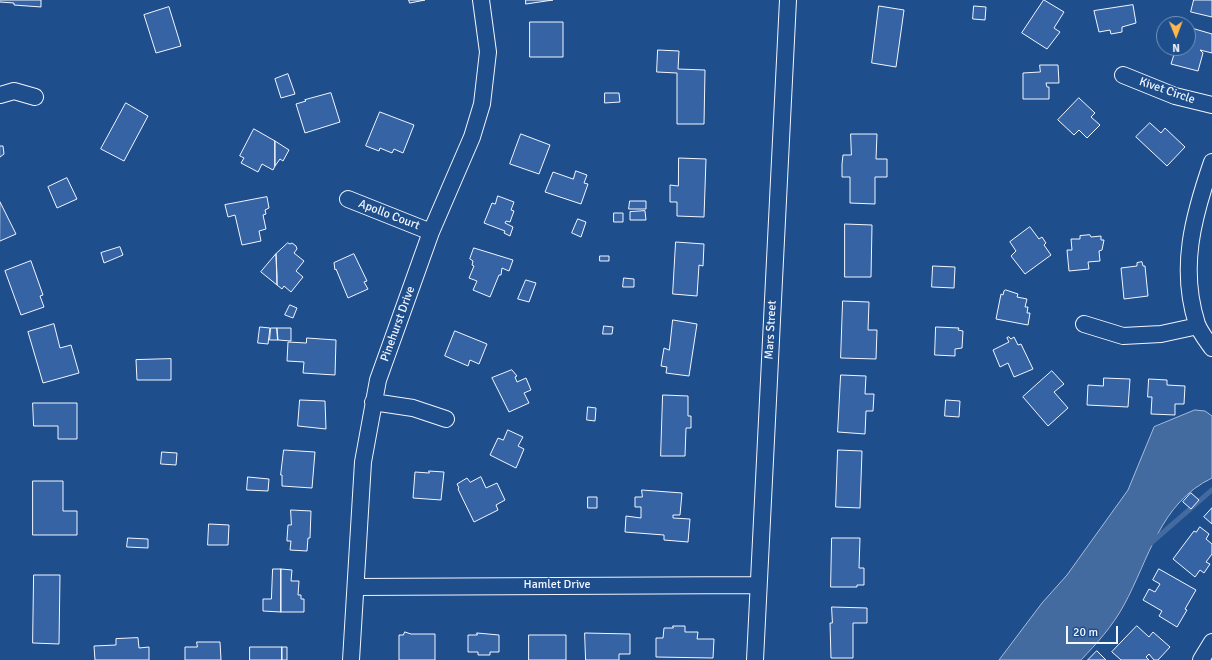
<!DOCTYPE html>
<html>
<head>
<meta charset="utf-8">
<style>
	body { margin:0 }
	#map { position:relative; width:1212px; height:660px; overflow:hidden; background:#1f4e8c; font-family:Signika,sans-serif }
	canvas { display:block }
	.north { position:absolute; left:1156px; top:16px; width:40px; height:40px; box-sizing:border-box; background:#1f4e8c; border:1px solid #7391ba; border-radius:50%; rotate:179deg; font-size:11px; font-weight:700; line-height:16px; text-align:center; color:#f2f6ff }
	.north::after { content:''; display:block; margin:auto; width:14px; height:18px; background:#ffb74d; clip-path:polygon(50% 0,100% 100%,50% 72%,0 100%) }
	.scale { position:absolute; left:1066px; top:626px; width:52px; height:18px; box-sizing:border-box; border:2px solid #f2f6ff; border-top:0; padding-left:5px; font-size:12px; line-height:14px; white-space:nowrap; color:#f2f6ff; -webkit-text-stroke:3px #1f4e8c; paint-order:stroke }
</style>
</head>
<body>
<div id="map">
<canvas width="1212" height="660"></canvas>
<div class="north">N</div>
<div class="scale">20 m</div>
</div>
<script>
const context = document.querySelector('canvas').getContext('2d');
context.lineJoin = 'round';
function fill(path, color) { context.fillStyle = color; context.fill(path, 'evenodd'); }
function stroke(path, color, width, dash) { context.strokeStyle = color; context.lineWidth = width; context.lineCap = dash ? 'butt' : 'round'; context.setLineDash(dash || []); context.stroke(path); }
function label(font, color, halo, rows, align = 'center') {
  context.font = font + ' Signika,sans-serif'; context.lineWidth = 3; context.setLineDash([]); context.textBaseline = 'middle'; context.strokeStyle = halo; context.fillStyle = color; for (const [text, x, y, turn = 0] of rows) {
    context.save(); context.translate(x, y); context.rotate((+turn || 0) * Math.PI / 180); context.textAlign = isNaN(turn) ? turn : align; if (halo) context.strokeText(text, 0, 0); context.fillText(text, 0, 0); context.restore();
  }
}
const water = new Path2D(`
	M1195 410 1205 411 1212 416V478C1160 503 1149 559 1124 605 1112 627 1097 643 1081 660H999L1042 603 1067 575 1128 490 1154 427Z`);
fill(water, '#446ba0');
stroke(water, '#a8bbd7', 1);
stroke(new Path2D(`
	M1151 543 1212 490`), '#446ba0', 5);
const building = new Path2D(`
	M0 0H41V7L14 5V3L0 2Z
	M409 0H425L410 3Z
	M526 0H553L526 4Z
	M1044 0 1064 12 1054 28 1060 32 1047 49 1022 33Z
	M1194 0H1212V17L1191 12Z
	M1133 5 1136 23 1122 27V32L1111 34 1110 30 1099 32 1094 11Z
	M879 6 904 10 896 67 872 63Z
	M974 6 986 7 985 20 973 19Z
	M169 7 181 46 156 53 144 15Z
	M530 22H563V57H530Z
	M1188 27 1212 34V53L1200 50 1203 53 1198 71 1171 64 1176 48H1188Z
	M658 50 679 51 678 69 705 70 704 124H677V73L657 72Z
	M1040 65H1058L1059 83H1046L1047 87H1049V99H1023V73L1040 72Z
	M288 74 295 94 281 98 275 79Z
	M331 93 340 122 305 133 296 104 306 101 305 100Z
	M605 93H619L620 102 605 103Z
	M1079 98 1095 113 1091 117 1100 125 1087 138 1079 130 1074 135 1058 120Z
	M126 103 148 116 124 161 101 149Z
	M380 112 414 125 403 153 394 149 392 153 380 148 379 151 366 146Z
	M1150 123 1161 133 1165 128 1185 147 1167 166 1136 137Z
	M254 129 275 141V166L273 170 262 164 258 172 241 163 244 158 240 156Z
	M521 134 550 145 539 174 510 164Z
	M851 134H877L876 159H887V177H875V204L850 203V177H842V164L843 155H851Z
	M275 141 289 150 283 161 280 159 275 166Z
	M0 146H3L4 154 0 157Z
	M679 158 706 159 704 217 677 216V202H670V185L678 186Z
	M576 171 587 175 584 183 588 184 581 204 545 192 553 172 573 179Z
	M67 178 77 199 57 208 48 187Z
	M498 196 514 202 511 210 514 211 510 222 506 221 505 223 513 227 510 236 504 233 505 231 484 223 492 203 495 204Z
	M267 197 269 208 265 210 266 214 263 215 266 229 259 231 261 241 242 245 235 215 228 217 225 205Z
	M630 201H646V209H629Z
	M0 202 16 234 0 241Z
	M645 211 646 220H630V212Z
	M614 213H623V222H614Z
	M578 219 586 222 581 237 572 233Z
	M845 224 872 225 871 277H845Z
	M1030 227 1039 239 1042 237 1046 243 1044 245 1051 255 1025 274 1011 256 1016 251 1010 242Z
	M1090 235 1091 237 1101 236V240H1104L1102 250 1099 251 1100 261 1088 262 1089 269 1069 271 1067 250H1072L1071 239H1080V236Z
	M676 242 704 244 703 266 699 265 697 296 673 294Z
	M288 243 290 244 292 243 296 246 297 249 294 253 304 261 296 271 303 277 291 292 284 286 282 289 277 285 276 254Z
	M120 247 123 255 104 263 101 253Z
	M474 248 513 260 509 271 502 268 501 275H499L490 297 473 290 477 281 469 278 474 266 472 265 473 261 470 259Z
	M276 254 277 275V285L261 272Z
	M354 254 367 281 364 282 368 289 348 298 336 269 335 270 334 263Z
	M600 256H609V261H600Z
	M31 261 43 295 40 296 44 307 21 315 5 271Z
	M1142 262 1143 266H1145L1148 296 1124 299 1121 268 1137 266V263Z
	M933 266 955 267 954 288 932 287Z
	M624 278 634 279V287H623Z
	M526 280 536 283 529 302 518 299Z
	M1006 290 1018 294 1017 297 1027 299 1025 307H1028L1027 313H1030L1028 325 996 319 1001 294 1003 295 1004 291Z
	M843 301 869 302 868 330H877L876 359 841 358Z
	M290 305 297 308 293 318 285 315Z
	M673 320 697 324 689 376 666 373 667 367 661 366 664 348 669 350Z
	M54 324 60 348 71 345 79 373 43 383 28 332Z
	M604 326 613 327 612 334H603Z
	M260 327 270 328 268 344 258 343Z
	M936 327 959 328 958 330 963 331 962 348 955 349V356L935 355Z
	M271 328H277L278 340H270Z
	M277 328H291V341L278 340Z
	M455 331 487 344 479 364 470 360 468 366 445 356Z
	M1009 337 1011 339 1014 337 1018 345 1021 344 1033 369 1014 377 1008 363 1000 367 993 350 1009 342 1007 338Z
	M307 338 336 340 335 375 303 373 304 362 287 361 288 342 306 343Z
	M171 359V380H137L136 360Z
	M512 370 517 376 515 377 517 382 526 378 531 390 524 393 529 403 509 412 492 378Z
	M1052 371 1064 384 1054 392 1068 408 1048 426 1023 397Z
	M841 375 866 376 865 394H874L873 411H866L865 434 838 432Z
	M1104 378 1130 379 1128 407 1087 405 1088 385 1103 386Z
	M1149 379 1167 380V385L1185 386 1184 404H1175V415L1151 414 1152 397H1148Z
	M663 395 688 396V416H691V428H686L685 456H661Z
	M300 400 325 401 326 429 298 426Z
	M946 400 960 401 959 417 945 416Z
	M33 403H77V439H58V426H34Z
	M588 407 596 408 595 421 587 420Z
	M508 430 523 437 518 446 524 449 516 468 490 455 498 438 503 440Z
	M284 450 315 452 312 488 282 486V475H281Z
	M838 450 862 451 860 508 836 507Z
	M162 452 177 453 176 465 161 464Z
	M429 471 444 472 441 500 413 498 415 472 429 473Z
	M248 477 269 479 268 491 247 490Z
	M481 477 486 488 497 483 505 500 496 505 498 510 474 522 458 489 459 488 457 484 467 478 470 482Z
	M33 481H63V511H77V535H33Z
	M642 490 682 493 680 515H673V518L690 519 688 542 664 540V535L625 532 626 516 641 518V507H635V497H642Z
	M1191 493 1199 500 1191 509 1183 502Z
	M588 497H597V508H588Z
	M1212 508V524L1204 517Z
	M291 510 311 511 310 538H308L307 551 290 550 291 541H287V539L288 525H291Z
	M209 524 229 525 228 545H208Z
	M1200 527 1209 534 1206 539 1212 544V554L1206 562 1210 564 1204 573 1200 570 1195 577 1173 559 1194 531 1196 532Z
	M128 538 148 539V548L127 547Z
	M832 538H860L859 568H864V585H857V587H831Z
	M273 569H281V612L263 611V599H271Z
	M281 569 292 570 291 581H299L298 595H301V599H304V612H281Z
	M1159 569 1196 590 1185 609 1187 610 1177 627 1159 616 1162 611 1143 600 1149 589 1155 592 1160 584 1153 580Z
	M34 575H60L59 644 33 643Z
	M832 607 867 608V623H853V658H831L830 623H832Z
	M673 626H685V632H698L697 639H714L713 658 656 657V638H663L664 628H673Z
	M1137 626 1149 637 1153 632 1170 647 1158 660H1154L1149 654 1146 657 1149 660H1121L1112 652Z
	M405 632 411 634H435V660H399V635H403Z
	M477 633 499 635V652H490V655H478V652H468V635H477Z
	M585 633 630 634V654H619V660H586Z
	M529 635H566V660H529Z
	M138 638 139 648 149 647V660H95L94 646 116 645V639Z
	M197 642H220L221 660H185V647H197Z
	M250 647H282V660H250Z
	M282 647H287V660H282Z
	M1097 651 1106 660H1088Z`);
fill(building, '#3563a3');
stroke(building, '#f2f6ff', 1);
const minor = new Path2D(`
	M1123 75 1175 96 1212 105
	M0 95 14 91 35 97
	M1212 162C1193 217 1179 268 1197 324 1200 332 1207 341 1212 348
	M348 199 431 232
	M1084 324 1123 336 1161 334 1198 326
	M373 402 413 408 446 419
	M356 587 757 585
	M351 660 363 462 378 380 431 232 472 137 482 104 488 52 481 0
	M755 660 788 0
	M1201 660 1212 642`);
stroke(minor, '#f2f6ff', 18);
stroke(minor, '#1f4e8c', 16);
label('12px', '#f2f6ff', '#1f4e8c', [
	["Kivet Circle",1167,91,19],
	["Apollo Court",389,215,21],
	["Pinehurst Drive",398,324,-70],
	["Mars Street",771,330,-87],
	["Hamlet Drive",557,585]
]);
</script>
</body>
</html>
